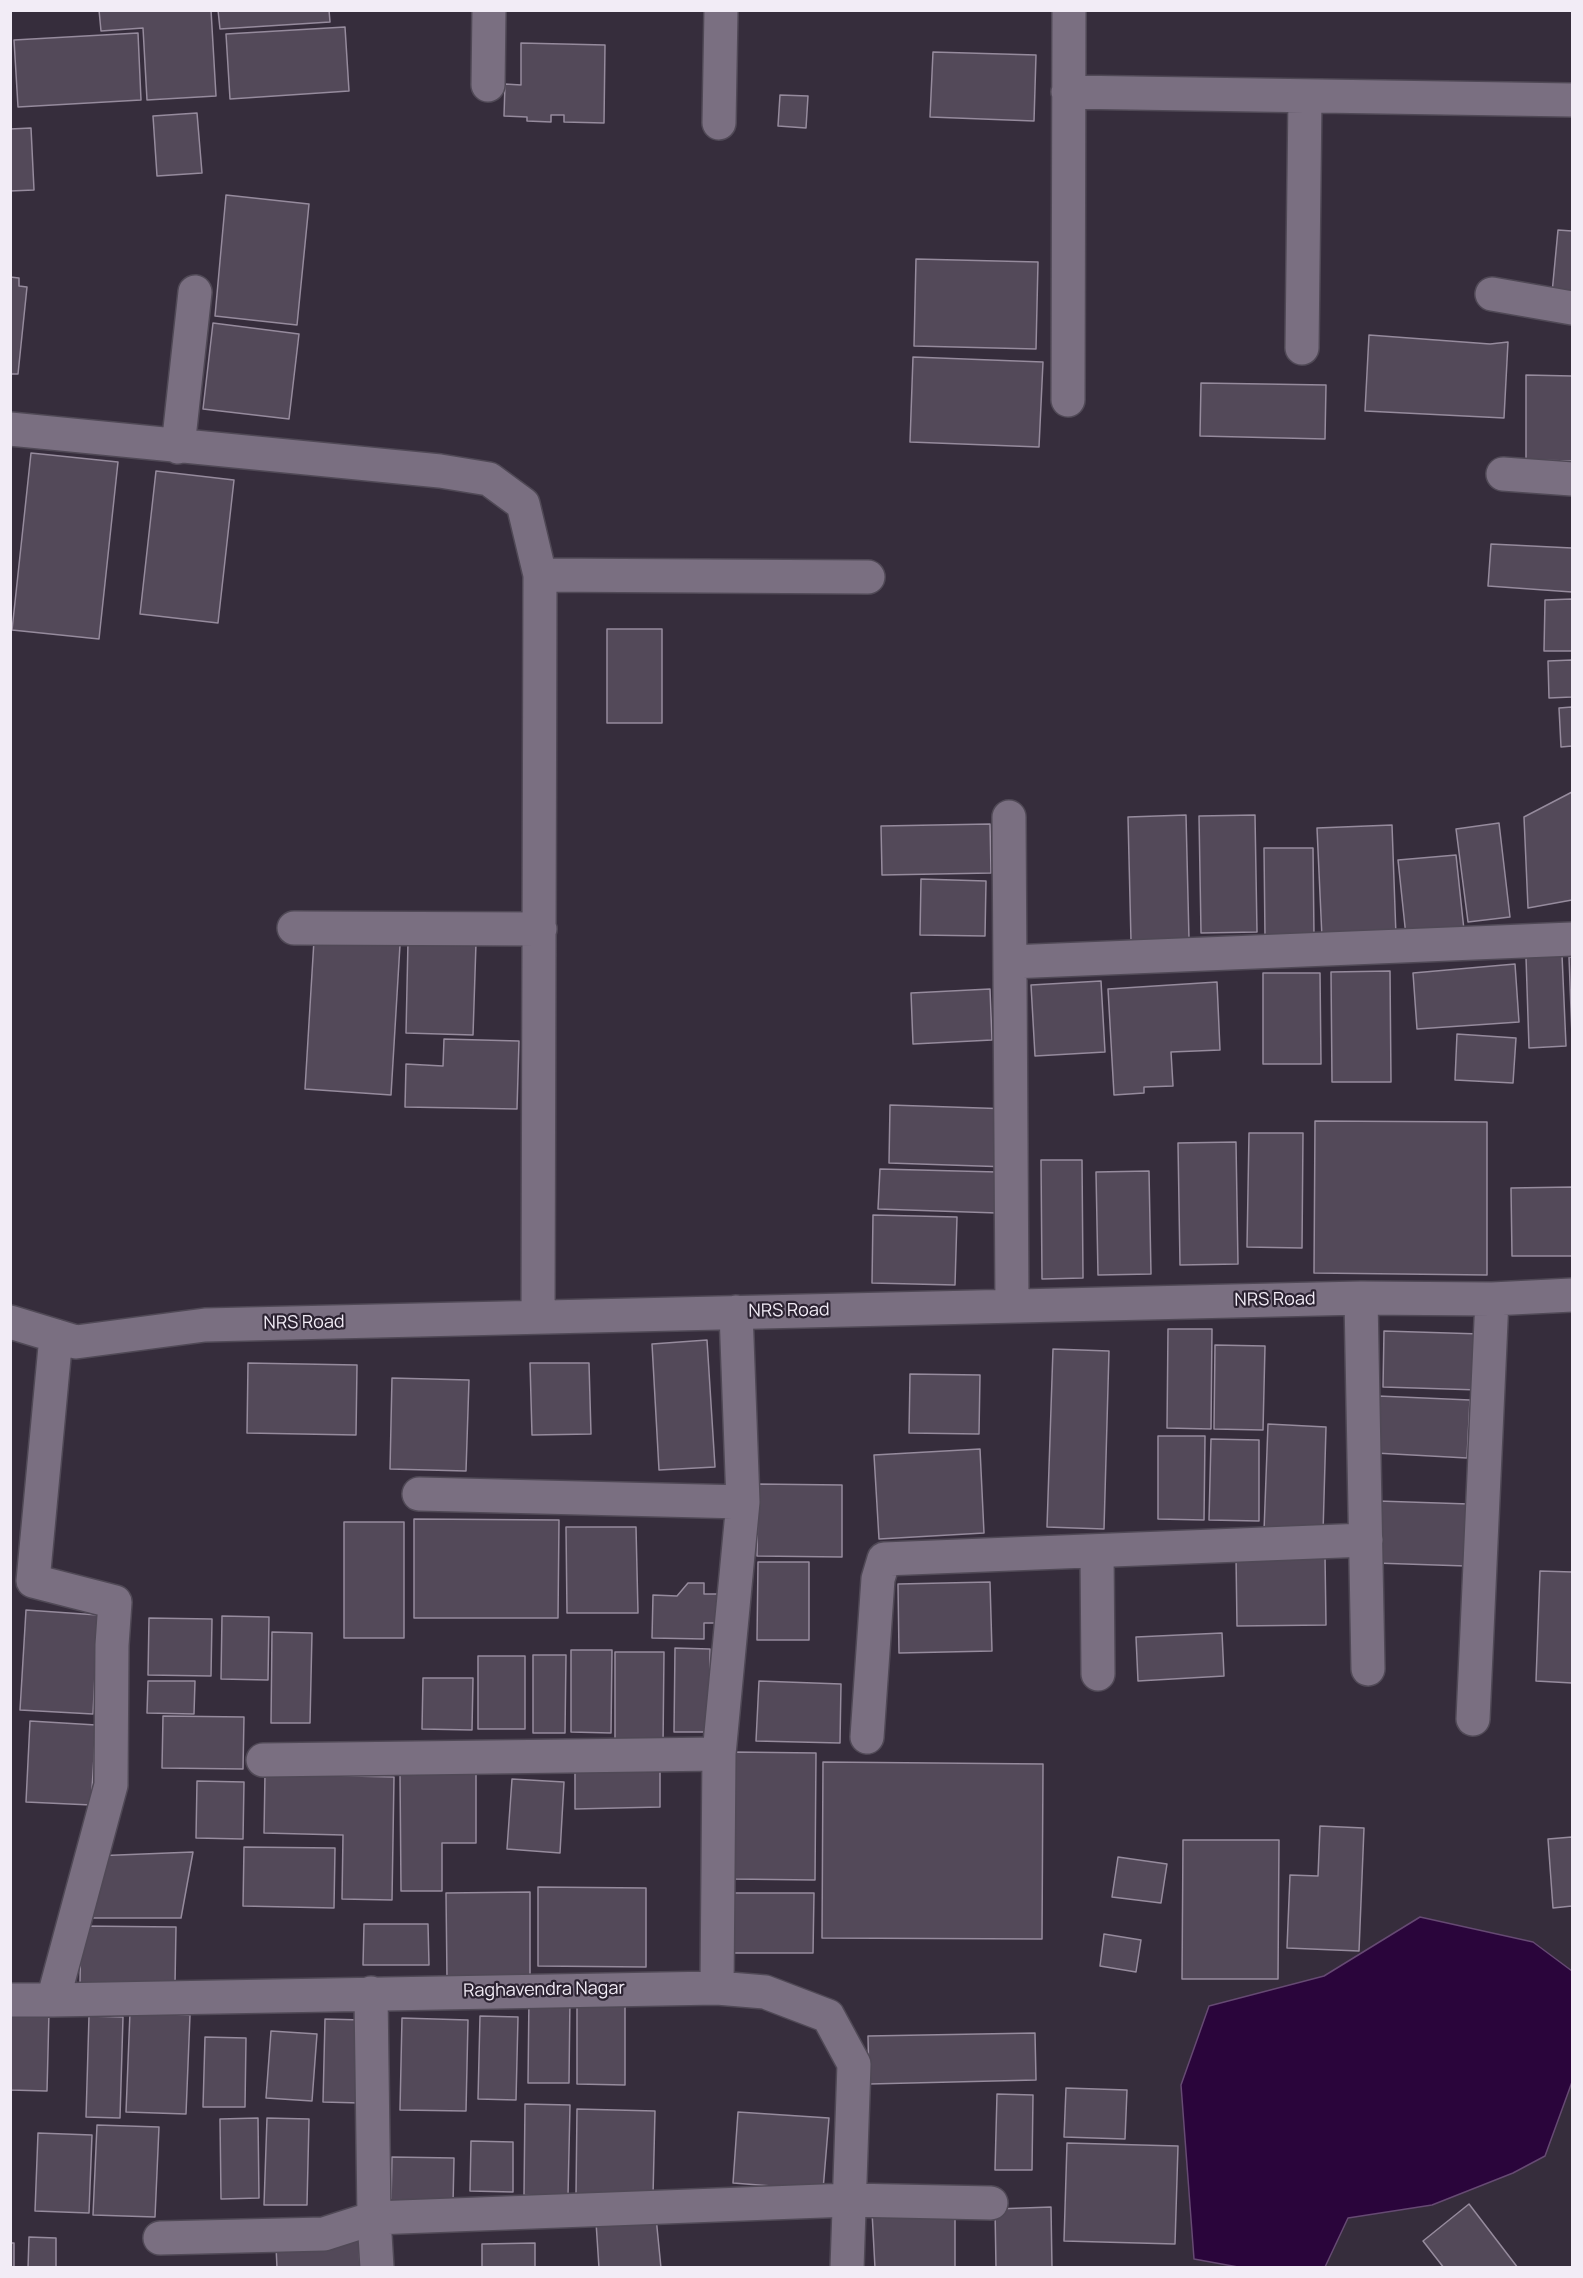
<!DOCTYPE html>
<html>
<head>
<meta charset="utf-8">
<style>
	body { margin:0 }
	#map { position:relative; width:1583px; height:2278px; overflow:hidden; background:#362d3c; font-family:Manrope,sans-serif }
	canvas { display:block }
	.frame { position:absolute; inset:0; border:12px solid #f2ecf6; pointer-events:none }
</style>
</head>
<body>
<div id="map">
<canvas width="1583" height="2278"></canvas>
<div class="frame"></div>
</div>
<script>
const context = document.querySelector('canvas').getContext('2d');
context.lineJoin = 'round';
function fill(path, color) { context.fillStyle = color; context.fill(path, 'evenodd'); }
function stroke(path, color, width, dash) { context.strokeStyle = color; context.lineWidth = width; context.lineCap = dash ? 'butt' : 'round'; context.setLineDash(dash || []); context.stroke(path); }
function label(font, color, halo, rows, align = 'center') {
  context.font = font + ' Manrope,sans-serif'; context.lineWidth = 4.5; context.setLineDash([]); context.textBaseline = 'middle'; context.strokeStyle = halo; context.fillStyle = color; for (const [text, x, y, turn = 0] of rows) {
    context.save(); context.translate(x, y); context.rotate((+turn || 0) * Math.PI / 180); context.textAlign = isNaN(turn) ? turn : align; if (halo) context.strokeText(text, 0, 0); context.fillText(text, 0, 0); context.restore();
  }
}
const water = new Path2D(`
	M1420 1917 1533 1942 1572 1971V2082L1545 2156 1513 2173 1432 2205 1348 2218 1325 2267H1238L1194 2259 1181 2085 1209 2006 1324 1976Z`);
fill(water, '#2a053b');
stroke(water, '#664a73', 1.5);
const building = new Path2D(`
	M99 10H211L216 96 147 100 143 28 101 31Z
	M218 10H329L330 22 220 29Z
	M345 27 349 91 230 99 226 34Z
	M138 33 141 100 18 107 14 40Z
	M521 43 605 45 604 123 564 122V115H551V122L527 121V117L504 116 505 84 521 85Z
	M933 52 1036 55 1034 121 930 117Z
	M780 95 808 96 806 128 778 126Z
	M197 113 202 173 157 176 153 116Z
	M31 128 34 190 10 191V129Z
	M226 195 309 204 297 325 215 316Z
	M1558 230 1572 231V296L1552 293Z
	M916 259 1038 262 1036 349 914 346Z
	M10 277 19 278V286L27 287 18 374H10Z
	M213 323 299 334 289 419 203 409Z
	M1369 335 1490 344 1508 342 1504 418 1365 411Z
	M913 357 1043 362 1039 447 910 442Z
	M1526 375 1572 376V461L1526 460Z
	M1201 383 1326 385 1325 439 1200 436Z
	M31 453 118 462 99 639 12 630Z
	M156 471 234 480 218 623 140 614Z
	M1491 544 1572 548V592L1488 586Z
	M1572 599V651H1544L1545 600Z
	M607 629H662V723H607Z
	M1572 660V697L1549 698 1548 661Z
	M1572 707V746L1561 747 1559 708Z
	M1572 792V900L1528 908 1524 817Z
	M1186 815 1189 939 1131 941 1128 817Z
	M1255 815 1257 932 1201 933 1199 816Z
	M1499 823 1510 917 1468 922 1456 829Z
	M990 824 991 873 882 875 881 826Z
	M1392 825 1396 936 1322 938 1317 828Z
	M1264 848H1313L1314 936 1265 937Z
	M1456 855 1464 930 1406 936 1398 860Z
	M921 879 986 881 985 936 920 935Z
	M314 940 400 945 391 1095 305 1089Z
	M408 941 476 943 473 1035 406 1033Z
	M1562 955 1566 1046 1529 1048 1526 957Z
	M1569 957H1572V1036Z
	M1515 964 1519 1022 1417 1029 1413 973Z
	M1390 971 1391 1082H1332L1331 972Z
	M1263 973H1320L1321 1064H1263Z
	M1101 981 1105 1052 1035 1056 1031 985Z
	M1217 982 1220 1050 1171 1052 1173 1086 1144 1087V1093L1114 1095 1108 989Z
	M990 989 992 1040 913 1044 911 993Z
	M1457 1034 1516 1038 1513 1083 1455 1080Z
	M444 1039 519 1041 517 1109 405 1107 406 1064 443 1066Z
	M890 1105 1011 1109 1009 1167 889 1163Z
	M1315 1121 1487 1122V1275L1314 1273Z
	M1249 1133H1303L1302 1248 1247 1247Z
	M1236 1142 1238 1264 1180 1265 1178 1143Z
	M1041 1160H1082L1083 1278 1042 1279Z
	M880 1169 997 1172V1213L878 1209Z
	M1149 1171 1151 1274 1098 1275 1096 1172Z
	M1572 1187V1256H1512L1511 1188Z
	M873 1215 957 1217 955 1285 872 1283Z
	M1168 1329H1212L1211 1429 1167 1428Z
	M1384 1331 1481 1334 1479 1390 1383 1387Z
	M707 1340 715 1467 659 1470 652 1344Z
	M1215 1345 1265 1346 1263 1430 1214 1429Z
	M1053 1349 1109 1351 1104 1529 1047 1527Z
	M248 1363 357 1365 356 1435 247 1433Z
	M530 1363H589L591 1434 532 1435Z
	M910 1374 980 1375 979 1434 909 1433Z
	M392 1378 469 1380 466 1471 390 1469Z
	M1378 1396 1470 1400 1467 1458 1375 1453Z
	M1268 1424 1326 1427 1323 1533 1264 1531Z
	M1158 1436H1205L1204 1520 1158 1519Z
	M1211 1439 1259 1440V1521L1209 1520Z
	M980 1449 984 1533 879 1539 874 1455Z
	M758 1484 842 1485V1557L757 1556Z
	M1378 1501 1469 1504 1466 1566 1375 1563Z
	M414 1519 559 1520 558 1618H414Z
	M344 1522H404V1638H344Z
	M566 1527H636L638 1613H567Z
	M1325 1555 1326 1625 1237 1626 1236 1556Z
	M758 1562H809V1640H757Z
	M1540 1571 1572 1572V1683L1536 1681Z
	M990 1582 992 1651 899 1653 898 1584Z
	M688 1583H704V1594H724V1623H704V1639L652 1638 653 1595 677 1596Z
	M26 1610 98 1615 93 1714 20 1710Z
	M222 1616 269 1617 268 1680 221 1679Z
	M149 1618 212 1619 211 1676 148 1675Z
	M272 1632 312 1633 310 1723H271Z
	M1222 1633 1224 1676 1138 1681 1136 1637Z
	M675 1648 710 1649V1732H674Z
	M571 1650H612L611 1733 571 1732Z
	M615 1652H664L663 1746H615Z
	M533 1655H566L565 1733H533Z
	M478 1656H525V1729H478Z
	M423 1678H473L472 1730 422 1729Z
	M148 1681H195L194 1714 147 1713Z
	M759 1681 841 1684 840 1743 756 1741Z
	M163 1716 244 1717 243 1769 162 1768Z
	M30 1721 96 1725 91 1805 26 1802Z
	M733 1752 816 1753 815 1880 732 1879Z
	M823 1762 1043 1764 1042 1939 822 1938Z
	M660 1766V1807L575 1809V1769Z
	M400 1772H476V1843H442V1891H401Z
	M265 1774 394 1777 392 1900 342 1899 343 1835 264 1833Z
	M512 1779 564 1782 560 1853 507 1849Z
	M197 1781 244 1782 243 1839 196 1838Z
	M1320 1826 1364 1828 1359 1951 1287 1948 1290 1875 1318 1876Z
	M1572 1837V1906L1553 1908 1548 1839Z
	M1183 1840H1279L1278 1979H1182Z
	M244 1847 335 1848 334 1908 243 1906Z
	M193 1852 181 1918H92L93 1856Z
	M1118 1857 1167 1864 1161 1903 1112 1897Z
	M538 1887 646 1888V1967L538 1966Z
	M530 1892V1979H447L446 1893Z
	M730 1893H814L813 1953H730Z
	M364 1924H428L429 1965H363Z
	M81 1926 176 1927 175 1984 80 1983Z
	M1104 1934 1141 1940 1136 1972 1100 1966Z
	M529 1996H570L569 2083H528Z
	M577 2004 625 2005V2085L577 2084Z
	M10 2011 49 2012 47 2091 10 2090Z
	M130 2012 190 2015 186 2114 126 2112Z
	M89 2016 123 2017 120 2118 86 2117Z
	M480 2016 518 2017 516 2100 478 2099Z
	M402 2018 468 2020 466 2111 400 2110Z
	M325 2019 363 2020 360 2103 323 2102Z
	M271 2031 317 2034 312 2101 266 2098Z
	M1035 2033 1036 2080 869 2084 868 2036Z
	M205 2037 246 2038 245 2107H203Z
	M1066 2088 1127 2090 1125 2139 1064 2137Z
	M997 2094 1033 2095 1032 2170H995Z
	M525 2104 570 2105 568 2196 524 2195Z
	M577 2109 655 2111 653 2196 576 2195Z
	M738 2112 829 2118 823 2190 733 2183Z
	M258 2118 259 2198 221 2199 220 2119Z
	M267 2118 309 2119 307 2205H264Z
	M97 2125 159 2127 155 2217 93 2215Z
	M38 2133 92 2135 89 2213 35 2211Z
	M471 2141 513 2142V2192L470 2191Z
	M1067 2143 1178 2146 1175 2244 1064 2241Z
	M392 2157 454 2158 453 2204 391 2203Z
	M1469 2204 1518 2268H1444L1423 2241Z
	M1051 2207 1052 2268H996L995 2209Z
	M955 2208V2268H875L872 2212Z
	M656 2217 661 2268H599L596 2222Z
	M358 2222 360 2268H277L275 2224Z
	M29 2237 56 2238V2268H28Z
	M10 2243H14V2268H10Z
	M535 2243V2268H482V2244Z`);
fill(building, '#534959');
stroke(building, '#968b9d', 1.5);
const minor = new Path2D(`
	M488 85 489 10
	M1068 92 1572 100
	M719 123 721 10
	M1492 294 1572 308
	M1302 348 1305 96
	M1068 400 1069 10
	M10 429 440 471 489 479 523 504 540 575 538 1317
	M178 447 195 292
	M1503 474 1572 479
	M540 575 868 577
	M1009 817 1012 1306
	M294 928 540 929
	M1010 962 1572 939
	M1361 1298 1368 1669
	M736 1312 743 1502 719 1754 717 1988 765 1992 828 2016 854 2064 847 2268
	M10 1322 76 1342 205 1325 1361 1298 1492 1299 1572 1295
	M56 1336 33 1581 115 1602 112 1645 111 1785 53 2000 717 1988
	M419 1494 743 1502
	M1097 1552 1098 1674
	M1473 1719 1492 1299
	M867 1737 878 1579 884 1559 1366 1540
	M263 1760 719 1754
	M371 1993 374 2218 377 2268
	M10 2000H53
	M160 2238 324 2234 374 2218 849 2200 991 2203`);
stroke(minor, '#504956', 36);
stroke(minor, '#7a6f81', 33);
label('18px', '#f2ecf6', '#2c2332', [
	["NRS Road",1275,1300,-1],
	["NRS Road",789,1311,-1],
	["NRS Road",304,1323,-1],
	["Raghavendra Nagar",544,1990,-1]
]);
</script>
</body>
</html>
